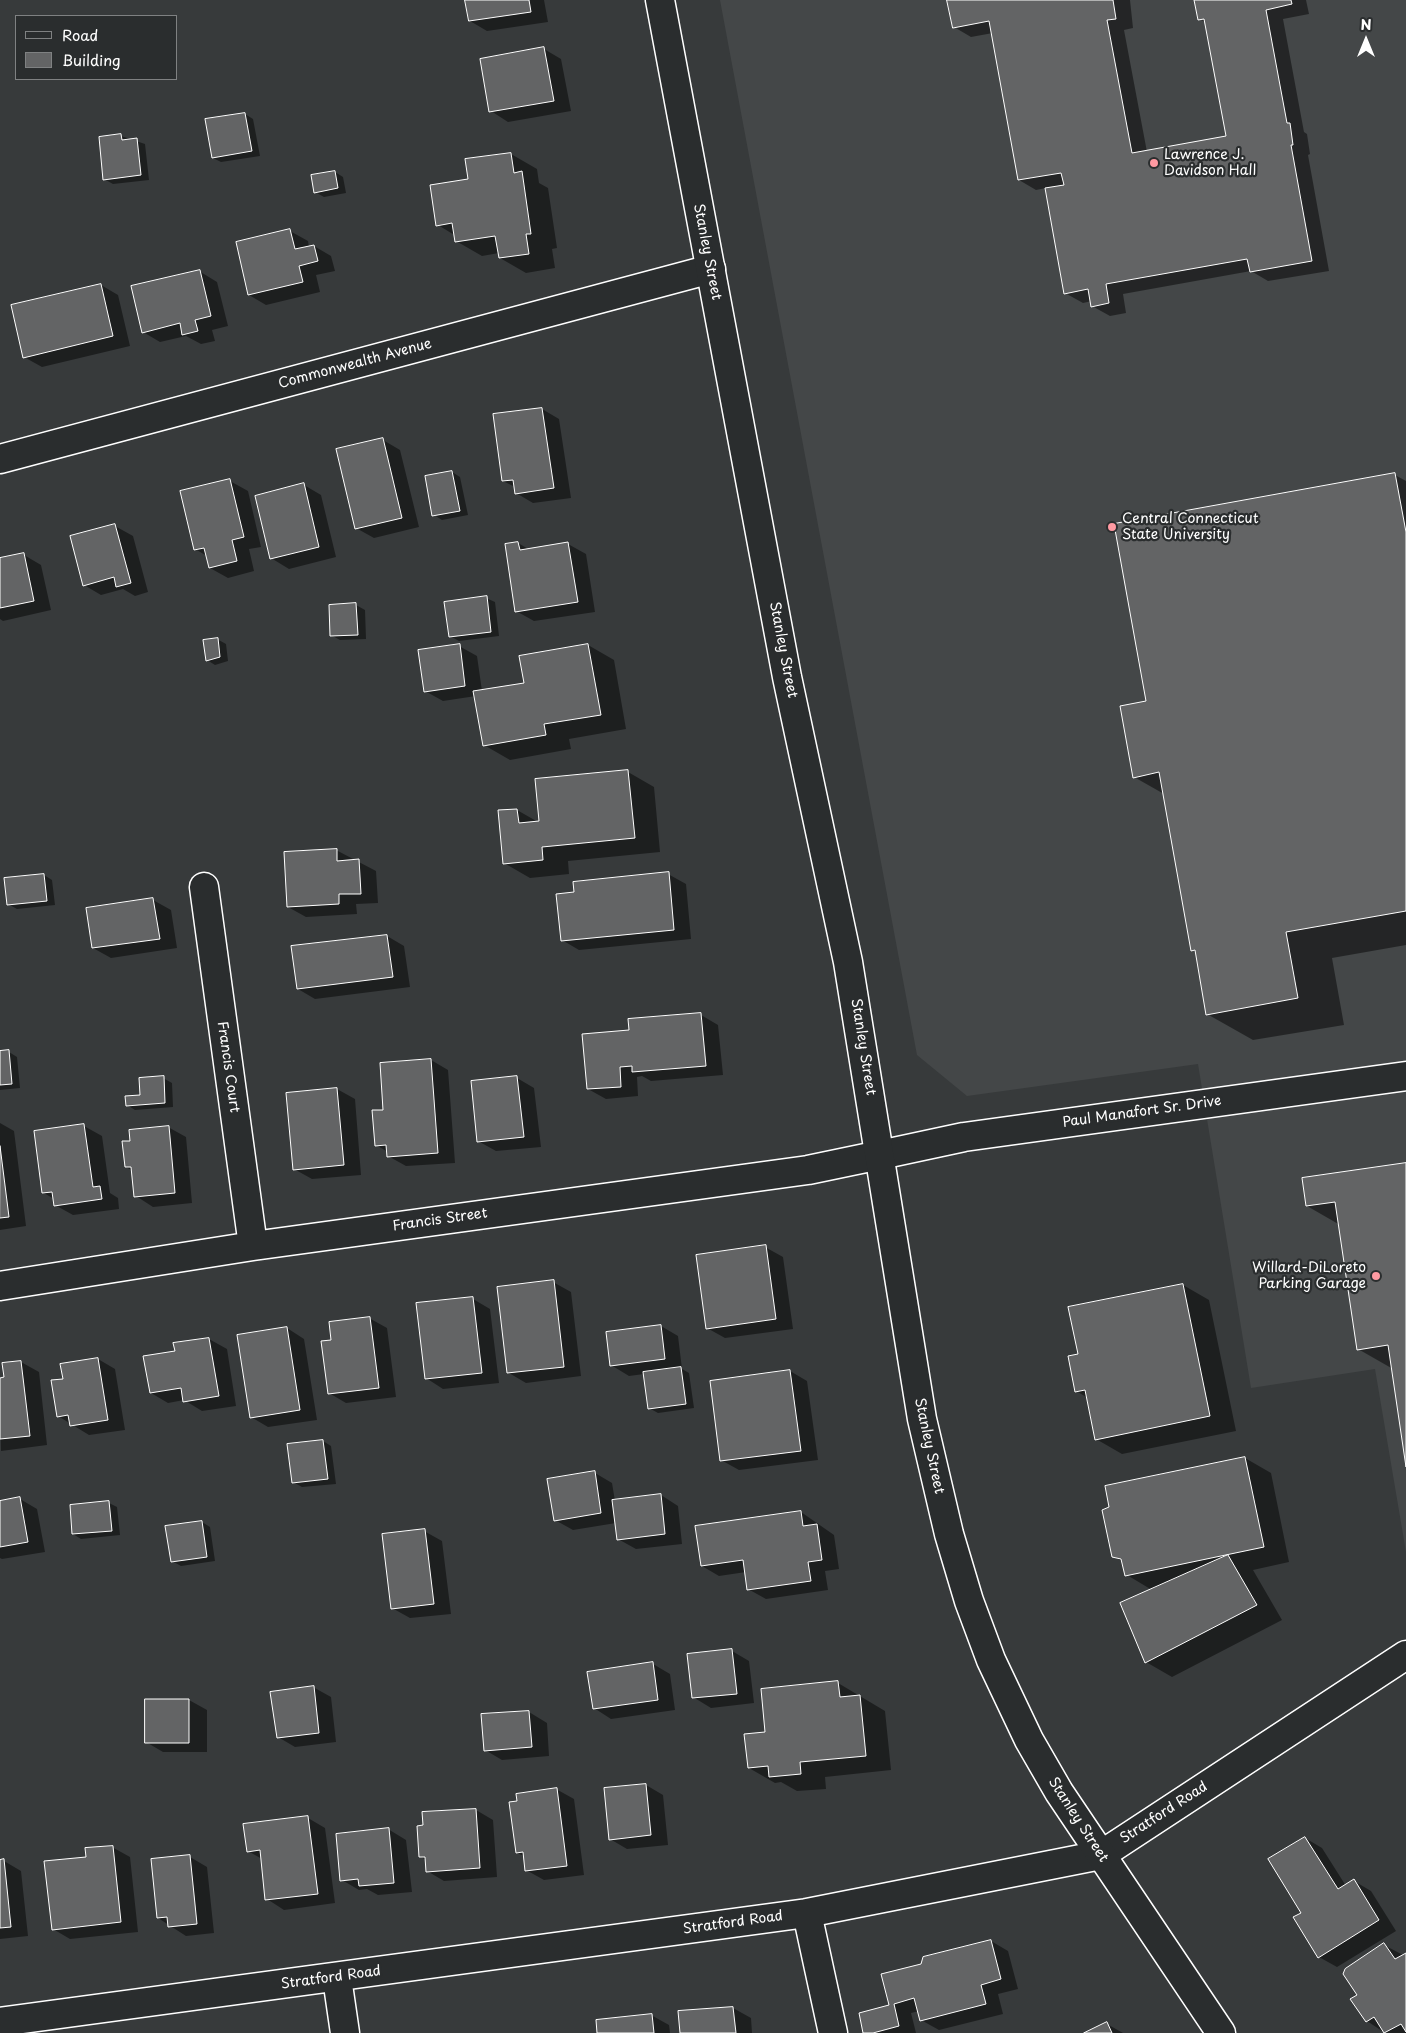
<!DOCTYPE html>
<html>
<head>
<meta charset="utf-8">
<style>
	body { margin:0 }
	#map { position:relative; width:1406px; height:2033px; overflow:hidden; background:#373a3b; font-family:"Playpen Sans",sans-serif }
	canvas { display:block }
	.legend { position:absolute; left:15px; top:15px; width:162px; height:65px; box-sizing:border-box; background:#2a2d2e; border:1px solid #7f8182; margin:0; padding:6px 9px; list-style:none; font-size:15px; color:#fff }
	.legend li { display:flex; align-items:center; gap:10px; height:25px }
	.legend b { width:25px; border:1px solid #7f8182 }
	.north { position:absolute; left:1341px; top:15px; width:50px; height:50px; -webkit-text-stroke:4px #2a2d2e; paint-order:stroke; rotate:0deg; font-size:14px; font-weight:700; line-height:20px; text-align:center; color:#fff }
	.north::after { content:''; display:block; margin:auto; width:18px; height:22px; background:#fff; clip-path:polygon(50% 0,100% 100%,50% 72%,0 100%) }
</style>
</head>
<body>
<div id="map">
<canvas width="1406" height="2033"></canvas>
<ul class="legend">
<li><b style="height:6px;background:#2a2d2e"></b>Road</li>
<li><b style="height:14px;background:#636465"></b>Building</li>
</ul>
<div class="north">N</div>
</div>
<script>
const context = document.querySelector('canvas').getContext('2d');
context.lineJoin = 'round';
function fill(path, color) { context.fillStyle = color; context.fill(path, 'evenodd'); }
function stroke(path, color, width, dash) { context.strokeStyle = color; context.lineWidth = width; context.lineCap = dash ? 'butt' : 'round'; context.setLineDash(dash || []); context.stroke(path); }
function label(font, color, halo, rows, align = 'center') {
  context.font = font + ' "Playpen Sans",sans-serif'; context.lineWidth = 4.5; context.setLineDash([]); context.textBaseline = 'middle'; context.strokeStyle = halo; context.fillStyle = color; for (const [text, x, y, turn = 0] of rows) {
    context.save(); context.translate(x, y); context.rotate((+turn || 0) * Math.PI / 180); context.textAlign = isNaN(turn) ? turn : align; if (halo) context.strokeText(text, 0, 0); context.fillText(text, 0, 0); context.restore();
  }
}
fill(new Path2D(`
	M720 0H1406V1552L1375 1369 1251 1388 1198 1064 967 1096 917 1055Z`), '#444748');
fill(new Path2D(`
	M466 0H544L548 22 487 31 470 21Z
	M949 0H1130L1133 28 1124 30 1147 152 1228 137 1207 23 1199 19 1196 0H1306L1309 14 1283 19 1304 132 1307 134 1310 154 1308 155 1329 271 1268 281 1251 271 1123 294 1126 313 1110 316 1092 306V301L1083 303 1065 293 1046 188 1036 190 1019 180 993 33 971 37 954 27Z
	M544 49 561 59 571 111 508 122 491 111Z
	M245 114 253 119 260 156 221 162 213 158Z
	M121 136 145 144 149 180 113 184 104 179Z
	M511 154 537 169 539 183 548 188 557 248 552 249 555 268 526 273 500 258 499 253 482 256 456 241V236L438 225 469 180Z
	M335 172 343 177 346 193 324 197 315 192Z
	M290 231 308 241 309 247 314 246 331 256 335 271 316 275 320 292 266 305 249 295Z
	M199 271 217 282 228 326 212 330 215 341 201 344 186 336 160 342 143 332Z
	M101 285 118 295 130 346 42 367 24 357Z
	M542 409 559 419 571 498 533 503 516 493 515 487 503 481Z
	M383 440 400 450 419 527 374 538 356 528Z
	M452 472 460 477 468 515 442 520 434 515Z
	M1395 475 1406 481V945L1332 958 1344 1025 1253 1040 1207 1014 1196 952 1192 950 1164 794 1134 777 1148 702Z
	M230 481 248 491 261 547 249 549 254 571 228 578 210 568 207 556 195 549Z
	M304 485 321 495 336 557 289 569 271 558Z
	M115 526 133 536 148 592 135 596 123 589 101 595 84 585Z
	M518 543 530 550 568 544 586 554 595 612 534 621 516 611Z
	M24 555 41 565 51 610 3 621 0 619V560Z
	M486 598 495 602 499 636 459 641 450 636Z
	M356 605 365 610 366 639 340 640 331 635 330 607Z
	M217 639 226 644 228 661 215 665 207 660Z
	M588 645 614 660 626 729 569 739 571 749 510 760 484 745 476 696 443 701 425 691 459 646 477 656 482 691 525 684Z
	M628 772 654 787 660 852 568 861 569 874 530 878 504 863 517 810 538 822Z
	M336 850 376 871 378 903 356 904 357 914 306 917 288 907Z
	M668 874 686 884 691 939 579 950 562 940 576 893Z
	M44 875 52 880 55 905 17 909 8 904Z
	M153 900 171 910 177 948 111 958 93 948Z
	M387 936 404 946 410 987 315 999 298 989Z
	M701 1015 718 1025 723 1075 651 1081 642 1076 637 1077 638 1096 606 1099 588 1089 631 1031Z
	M9 1052 17 1057 20 1088 0 1090V1053Z
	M431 1060 448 1070 455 1163 406 1166 388 1156V1152L376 1145 385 1111Z
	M163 1078 172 1083 173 1107 135 1110 127 1105Z
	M517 1078 534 1088 541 1147 496 1151 478 1141Z
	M337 1089 355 1099 361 1175 312 1179 294 1169 287 1094Z
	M0 1123 14 1131 26 1226 0 1230Z
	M84 1126 102 1136 110 1193 118 1198 119 1209 73 1215 55 1205 54 1199 44 1193Z
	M168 1127 186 1137 192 1203 153 1207 136 1196 133 1171 126 1167 131 1142Z
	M1406 1164V1459L1393 1369 1358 1349 1340 1225 1307 1206Z
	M765 1247 783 1257 793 1329 725 1338 707 1328Z
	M553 1282 571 1292 581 1376 526 1383 509 1373Z
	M1183 1285 1209 1300 1236 1431 1122 1454 1096 1439 1088 1398 1076 1391 1079 1355Z
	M473 1299 490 1309 499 1383 443 1389 426 1378Z
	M369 1318 387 1328 396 1397 346 1403 329 1393 333 1341Z
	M661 1326 678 1336 682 1369 689 1373 694 1408 658 1413 649 1408 644 1374 629 1376 611 1365Z
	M287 1328 304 1339 317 1420 268 1427 251 1417Z
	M209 1339 227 1349 236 1406 202 1411 184 1400 168 1403 151 1393 176 1352 175 1344Z
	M98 1359 115 1369 125 1430 89 1435 58 1416 64 1380Z
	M21 1362 39 1372 47 1445 1 1451 0 1379 5 1378 4 1364Z
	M790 1371 807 1381 818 1460 739 1470 721 1460Z
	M323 1441 331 1446 336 1484 302 1487 293 1482Z
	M1245 1458 1271 1473 1289 1562 1253 1570 1282 1620 1172 1677 1146 1662 1152 1590 1127 1575 1122 1561 1113 1556Z
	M595 1473 612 1483 615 1501 661 1495 678 1506 682 1544 636 1549 618 1539 616 1523 573 1530 555 1520Z
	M20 1499 37 1509 45 1552 2 1559 0 1558V1502Z
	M109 1503 117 1507 120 1535 81 1539 73 1534Z
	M801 1512 834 1535 839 1569 825 1571 828 1590 766 1599 748 1589 746 1572 719 1576 702 1566Z
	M202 1522 210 1527 215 1561 181 1566 172 1561Z
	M424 1531 442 1541 451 1614 410 1618 392 1608Z
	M732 1651 749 1661 754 1703 711 1708 693 1697Z
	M653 1664 670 1674 675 1710 611 1719 594 1708Z
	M838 1683 885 1711 891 1770 825 1777 826 1789 797 1791 781 1782 775 1783 749 1768 766 1733Z
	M313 1687 331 1697 336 1742 295 1747 278 1737Z
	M146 1700H189L207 1710V1752H163L146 1742Z
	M529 1712 547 1723 549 1756 502 1760 485 1750Z
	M646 1785 663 1795 668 1845 627 1849 610 1839Z
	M556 1789 574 1799 584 1875 544 1880 526 1870 524 1856 517 1853Z
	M476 1810 493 1820 497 1877 444 1881 427 1871 426 1860 421 1857 424 1826Z
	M308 1818 325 1828 335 1903 284 1910 267 1899 262 1859 248 1851Z
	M388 1829 406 1840 412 1892 378 1895 367 1889 359 1890 342 1880Z
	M1305 1838 1322 1848 1346 1886 1354 1881 1371 1891 1396 1931 1337 1967 1319 1957Z
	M112 1847 130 1857 138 1932 70 1939 53 1929Z
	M190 1857 207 1867 214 1933 186 1936 158 1918Z
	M0 1861H4L21 1871 28 1936 0 1939Z
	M991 1941 1008 1951 1018 1989 998 1994 1003 2014 939 2030 921 2020 919 2011 911 2013 916 2033H865L890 2006 922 1965Z
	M1384 1945 1403 1955 1406 1954V2033H1385L1367 2021 1352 1999 1359 1995Z
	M733 2008 751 2018 752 2033H681L679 2012Z
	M651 2015 669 2025 670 2033H598Z
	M1107 2024 1123 2033H1087Z`), '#0007');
const building = new Path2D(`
	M465 0H529L531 12 469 21Z
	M947 0H1113L1116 19 1107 20 1132 153 1226 136 1204 19 1198 20 1194 0H1291L1292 4 1266 10 1287 123H1290L1293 145H1291L1312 261 1250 272 1247 259 1106 284 1109 303 1091 307 1088 289 1064 294 1045 188 1064 185 1061 173 1018 180 989 21 953 28Z
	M544 47 554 101 489 112 480 59Z
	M245 113 252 151 212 158 205 119Z
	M121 134 122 140 137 138 141 175 103 180 99 137Z
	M511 153 514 173 522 171 531 234H526L529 254 499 258 495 236 455 242 452 223 436 226 430 185 468 179 465 159Z
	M335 171 338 188 314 193 311 175Z
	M290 229 295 249 314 245 318 261 299 266 303 282 248 295 236 242Z
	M200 270 211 316 195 320 198 331 182 335 180 323 142 333 131 286Z
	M101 284 113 336 23 358 11 305Z
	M542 408 554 488 515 494 513 480 502 481 493 414Z
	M383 438 402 518 355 529 336 449Z
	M452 471 460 511 432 516 425 476Z
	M1395 473 1406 532V911L1286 932 1298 998 1206 1015 1195 950 1191 951 1159 772 1133 778 1120 706 1146 701 1114 524Z
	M230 479 244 537 232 540 237 561 209 568 204 548 194 550 180 491Z
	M304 483 319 547 270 559 255 496Z
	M115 524 131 583 116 587 114 577 83 586 70 536Z
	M518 542 520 550 568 542 578 602 515 612 505 544Z
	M24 553 34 601 0 608V558Z
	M487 596 491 632 449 637 444 602Z
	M356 603 358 635 330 636 329 605Z
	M218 638 220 657 206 661 203 640Z
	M460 644 465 686 424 692 418 650Z
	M588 644 601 715 544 724 546 735 483 746 473 691 524 683 519 656Z
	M628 770 635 838 542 847 543 860 503 864 498 810 517 809 519 823 539 821 535 779Z
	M337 849V861L359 859 361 894H339V904L287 907 284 852Z
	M669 872 674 930 561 941 556 894 574 892 573 882Z
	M44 874 47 901 7 905 4 878Z
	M153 898 160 939 92 948 86 908Z
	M387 935 393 977 297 989 291 946Z
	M701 1013 706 1066 632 1072V1066L620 1067 621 1087 587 1089 582 1034 629 1030 628 1019Z
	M9 1050 12 1084 0 1085V1051Z
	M431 1059 438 1153 387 1157 386 1145 375 1146 372 1110H383L380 1063Z
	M164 1076 165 1103 126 1106 125 1096 140 1095 139 1078Z
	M517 1076 524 1137 477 1142 471 1081Z
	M337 1088 344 1165 293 1170 286 1093Z
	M84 1124 93 1187 100 1186 102 1199 54 1206 52 1192 42 1193 34 1131Z
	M169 1126 175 1193 134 1197 131 1167H125L122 1141H130L129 1130Z
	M0 1146 9 1217 0 1218Z
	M1406 1163V1467L1388 1345 1357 1350 1335 1202 1306 1206 1302 1178Z
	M766 1245 776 1319 706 1329 696 1255Z
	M554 1280 564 1367 507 1373 497 1287Z
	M1183 1284 1210 1416 1095 1440 1085 1390 1075 1392 1068 1356 1078 1354 1068 1307Z
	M473 1297 482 1373 425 1379 416 1303Z
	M370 1317 379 1388 328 1394 321 1341 331 1340 329 1322Z
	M661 1325 665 1359 610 1366 606 1332Z
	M287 1327 300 1410 250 1418 237 1335Z
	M209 1338 219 1396 183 1402 181 1388 150 1393 143 1356 175 1351 173 1343Z
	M98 1358 108 1420 70 1426 68 1415 57 1417 51 1380 63 1379 60 1364Z
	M21 1361 30 1436 0 1439V1378L4 1377 2 1363Z
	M681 1367 686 1404 648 1409 643 1372Z
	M790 1370 801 1451 720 1461 710 1381Z
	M323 1440 328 1479 292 1483 287 1444Z
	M1245 1457 1264 1547 1125 1576 1121 1559 1112 1557 1102 1510 1109 1507 1105 1486Z
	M595 1471 601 1513 554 1521 547 1479Z
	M661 1494 665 1534 617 1540 612 1500Z
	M20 1497 28 1542 0 1547V1501Z
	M109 1501 112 1531 72 1534 70 1505Z
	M801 1511 803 1526 817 1524 822 1560 808 1562 811 1581 747 1590 743 1560 701 1566 695 1526Z
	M202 1521 207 1557 171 1562 165 1526Z
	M425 1529 434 1604 391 1609 382 1534Z
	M1228 1555 1257 1605 1145 1663 1120 1603Z
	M732 1649 737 1694 692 1698 687 1654Z
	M653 1662 658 1700 593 1709 587 1672Z
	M838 1681 840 1697 860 1695 866 1756 800 1762 801 1774 769 1777 768 1766 748 1768 744 1734 765 1732 761 1689Z
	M314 1686 319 1733 277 1738 270 1692Z
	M145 1699H189V1743H145Z
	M529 1711 532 1747 484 1751 481 1714Z
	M646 1784 651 1835 609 1840 604 1788Z
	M557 1788 567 1866 525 1871 523 1852 516 1853 509 1802 517 1801 516 1794Z
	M476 1809 480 1868 426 1872 425 1857H419L417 1826 423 1825 422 1812Z
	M308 1816 318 1894 265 1900 260 1850 247 1852 243 1824Z
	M389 1828 394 1883 359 1886 358 1879 340 1881 336 1834Z
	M1305 1837 1338 1889 1354 1879 1379 1920 1318 1958 1293 1917 1301 1913 1268 1859Z
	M113 1846 121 1922 52 1930 44 1861 86 1857 85 1848Z
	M190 1855 197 1924 168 1927 167 1917 157 1918 151 1859Z
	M4 1859 11 1927 0 1928V1860Z
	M991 1940 1001 1979 981 1985 986 2004 920 2021 914 1998 894 2004 899 2026 873 2033H863L859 2013 889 2005 881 1974 921 1964 923 1957Z
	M1384 1943 1395 1959 1406 1953V2032L1401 2024 1384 2033 1374 2017 1366 2022 1350 1999 1357 1995 1343 1974 1345 1969Z
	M733 2007 736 2033H680L678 2011Z
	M652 2014 654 2033H597L596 2020Z
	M1107 2022 1112 2033H1084Z`);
fill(building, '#636465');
stroke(building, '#fff', 1);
const minor = new Path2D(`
	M0 459 711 269
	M204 887 253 1246
	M0 1286 253 1246 808 1170 880 1155
	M807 1913 833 2033
	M337 1978 345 2033
	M0 2022 807 1913 1101 1855 1406 1655`);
const tertiary = new Path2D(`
	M880 1155 964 1137 1406 1076`);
const secondary = new Path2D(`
	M660 0 787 677 848 962 922 1419 949 1534 969 1601 991 1660 1029 1740 1059 1792 1221 2033`);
stroke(minor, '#fff', 31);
stroke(tertiary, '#fff', 31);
stroke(secondary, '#fff', 31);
stroke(minor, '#2a2d2e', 28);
stroke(tertiary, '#2a2d2e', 28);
stroke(secondary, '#2a2d2e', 28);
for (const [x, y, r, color] of [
	[1154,163,5,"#ff9aa2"],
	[1112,527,5,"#ff9aa2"],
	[1376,1276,5,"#ff9aa2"]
]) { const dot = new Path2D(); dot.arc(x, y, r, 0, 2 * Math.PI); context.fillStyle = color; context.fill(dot); stroke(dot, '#2a2d2e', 2); }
label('14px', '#fff', '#2a2d2e', [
	["Lawrence J.",1164,155],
	["Davidson Hall",1164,171],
	["Central Connecticut",1122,519],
	["State University",1122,535],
	["Willard-DiLoreto",1366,1268,"right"],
	["Parking Garage",1366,1284,"right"]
], 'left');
label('14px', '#fff', '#2a2d2e', [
	["Stanley Street",707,252,79],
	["Commonwealth Avenue",355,364,-15],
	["Stanley Street",783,650,79],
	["Stanley Street",863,1047,81],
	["Francis Court",228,1067,82],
	["Paul Manafort Sr. Drive",1142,1112,-8],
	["Francis Street",440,1220,-8],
	["Stanley Street",929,1446,78],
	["Stratford Road",1164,1813,-33],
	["Stanley Street",1078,1820,57],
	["Stratford Road",733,1923,-8],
	["Stratford Road",331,1978,-8]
]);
</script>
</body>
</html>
